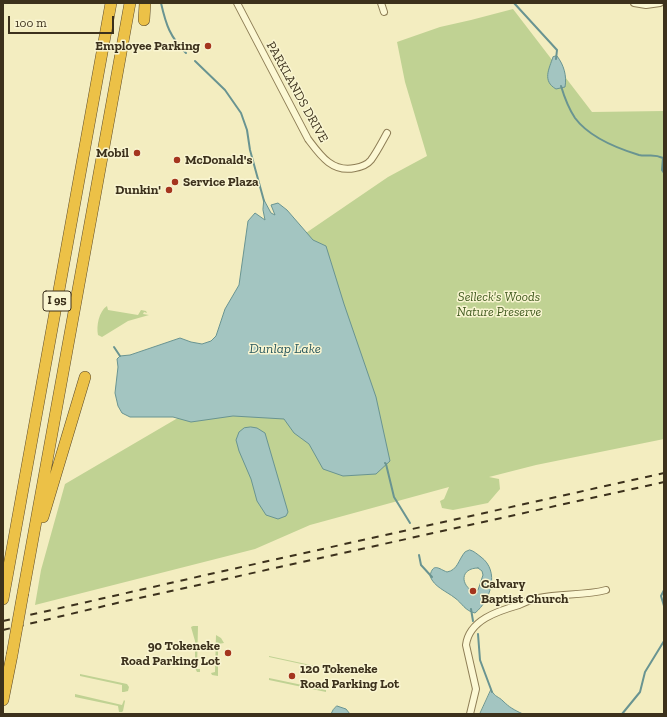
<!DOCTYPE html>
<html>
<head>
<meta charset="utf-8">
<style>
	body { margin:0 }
	#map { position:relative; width:667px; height:717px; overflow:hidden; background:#f3edc0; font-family:"Zilla Slab",serif }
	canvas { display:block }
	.frame { position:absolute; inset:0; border:4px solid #3c311c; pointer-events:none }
	.scale { position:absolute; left:8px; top:16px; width:106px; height:18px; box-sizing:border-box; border:2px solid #3c311c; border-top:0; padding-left:5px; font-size:12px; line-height:14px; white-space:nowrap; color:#3c311c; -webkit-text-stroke:3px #f9f5d1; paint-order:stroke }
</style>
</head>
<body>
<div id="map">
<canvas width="667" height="717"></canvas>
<div class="frame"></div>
<div class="scale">100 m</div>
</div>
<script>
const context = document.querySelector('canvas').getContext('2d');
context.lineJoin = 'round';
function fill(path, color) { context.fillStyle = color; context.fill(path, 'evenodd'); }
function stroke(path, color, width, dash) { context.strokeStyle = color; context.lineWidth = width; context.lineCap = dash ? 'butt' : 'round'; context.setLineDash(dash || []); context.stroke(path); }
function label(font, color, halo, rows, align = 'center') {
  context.font = font + ' "Zilla Slab",serif'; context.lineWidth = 3; context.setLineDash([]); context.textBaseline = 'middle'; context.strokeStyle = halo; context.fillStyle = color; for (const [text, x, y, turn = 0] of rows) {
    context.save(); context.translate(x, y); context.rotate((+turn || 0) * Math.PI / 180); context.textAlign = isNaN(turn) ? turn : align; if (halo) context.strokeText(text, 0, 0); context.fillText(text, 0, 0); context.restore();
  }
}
fill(new Path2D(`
	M513 9 592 112 664 111V439L536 465 489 477 499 479 500 489 488 503 453 510 442 508 440 501 444 499 449 487 310 525 255 549 35 605 41 570 65 484 270 364 278 252 388 177 427 156 405 82 397 42 440 27 471 20Z
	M107 306 108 310 138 315 141 310 146 311 147 313 144 312 143 314 149 315 128 321 102 337 98 335C96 326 99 311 107 306Z
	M193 626H198L197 669H200V672H197L195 668V641L191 627Z
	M216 635 221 638 224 643 218 644V676L212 675 211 673 215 672Z
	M269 656 320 667V668L269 657Z
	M80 674 127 684 129 687 128 691 124 692H122V685L80 676Z
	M269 678 326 690V692L269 680Z
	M75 694 122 705 124 700 125 701 123 711 122 712H119L118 706 75 697Z`), '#c0d293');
const water = new Path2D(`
	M557 56C564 65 567 76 565 87L556 89C542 81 549 69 553 57Z
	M264 200 271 213 275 215 271 205 278 203 287 210 313 240 326 246 344 304 376 397 390 461 376 474 343 476 323 469 309 444 294 433 284 419 233 416 191 422 173 417H130L122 413 118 406 115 393 118 367 117 359 120 356 130 355 180 338 191 342 202 344 211 341 216 336 225 309 239 285 248 221 255 213 265 220 263 210Z
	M251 427 257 428 265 433 288 512 286 516 278 519 266 515 257 501 251 479 239 451 236 440 239 432 244 428Z
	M470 550C474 551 477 554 481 557 500 571 491 600 475 613 465 611 462 603 455 598 446 591 434 587 430 576 433 562 439 569 447 572 458 570 458 560 465 552ZM478 568 482 571 483 575 478 590 474 592C460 585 460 568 478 568Z
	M491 690C496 698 498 696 503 701 509 707 514 710 523 714H480Z
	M337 706 346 709 350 714H331L333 710Z`);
fill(water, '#a3c5c1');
stroke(water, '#699491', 1);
stroke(new Path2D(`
	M161 3C166 25 170 37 186 53
	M514 3 557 50 556 59
	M195 61 225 90 241 113 247 130 250 150 264 201
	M561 86C564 96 569 109 575 118 589 137 616 148 639 155 648 157 653 153 663 158L662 170 664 173
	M114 347 120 356
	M385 463 386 464 394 497 410 523
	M419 555 421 565 432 577
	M664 590 661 596 664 606
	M471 609 473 621
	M478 634 480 660 492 692
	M622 714 640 692 645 672 664 641`), '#699491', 2);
const minor = new Path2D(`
	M237 3 308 139C320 155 332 173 355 168 361 167 367 165 371 160 377 152 382 142 387 133
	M381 3 384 12
	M634 3 646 5 660 3
	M470 714 476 689 466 645C469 620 498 611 519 605 525 602 532 599 539 598 561 593 584 596 606 590`);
const motorway = new Path2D(`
	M144 20 145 3
	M43 517 85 377
	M23 593 130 3
	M3 599 111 3
	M3 700 12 655`);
stroke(minor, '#8e7e56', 8);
stroke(motorway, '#5c4a2a', 12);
stroke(minor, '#fcf8d4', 6);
stroke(motorway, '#ecc147', 11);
stroke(new Path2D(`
	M3 621 210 574 664 473
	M3 630 117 603 664 482`), '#3c311c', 2, [7, 7]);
const motorwayBridge = new Path2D(`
	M12 655 23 593`);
stroke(motorwayBridge, '#5c4a2a', 12, []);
stroke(motorwayBridge, '#ecc147', 11);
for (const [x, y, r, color] of [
	[208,46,4,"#a4351e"],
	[137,153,4,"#a4351e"],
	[177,160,4,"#a4351e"],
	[175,182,4,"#a4351e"],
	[169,190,4,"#a4351e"],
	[473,591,4,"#a4351e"],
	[228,653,4,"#a4351e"],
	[292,676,4,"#a4351e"]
]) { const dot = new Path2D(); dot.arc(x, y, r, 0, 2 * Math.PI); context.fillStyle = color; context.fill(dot); stroke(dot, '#f9f5d1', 1.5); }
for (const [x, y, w] of [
	[57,301,28]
]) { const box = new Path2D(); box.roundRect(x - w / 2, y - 10, w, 20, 3); context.fillStyle = '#f9f5d1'; context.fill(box); stroke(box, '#3c311c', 1); }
label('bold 12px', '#3c311c', null, [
	["I 95",57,301]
]);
label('bold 13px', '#3c311c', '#f9f5d1', [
	["Employee Parking",200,46],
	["Mobil",129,153],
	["McDonald's",185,160,"left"],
	["Service Plaza",183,182,"left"],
	["Dunkin'",161,190],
	["Calvary",481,584,"left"],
	["Baptist Church",481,599,"left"],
	["90 Tokeneke",220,646],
	["Road Parking Lot",220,661],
	["120 Tokeneke",300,669,"left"],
	["Road Parking Lot",300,684,"left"]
], 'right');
label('13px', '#3c311c', '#f9f5d1', [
	["PARKLANDS DRIVE",297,92,61]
]);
label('italic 13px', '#425b20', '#f9f5d1', [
	["Selleck's Woods",499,297],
	["Nature Preserve",499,312]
]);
label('italic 14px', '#29585e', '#f9f5d1', [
	["Dunlap Lake",285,349]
]);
</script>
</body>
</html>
